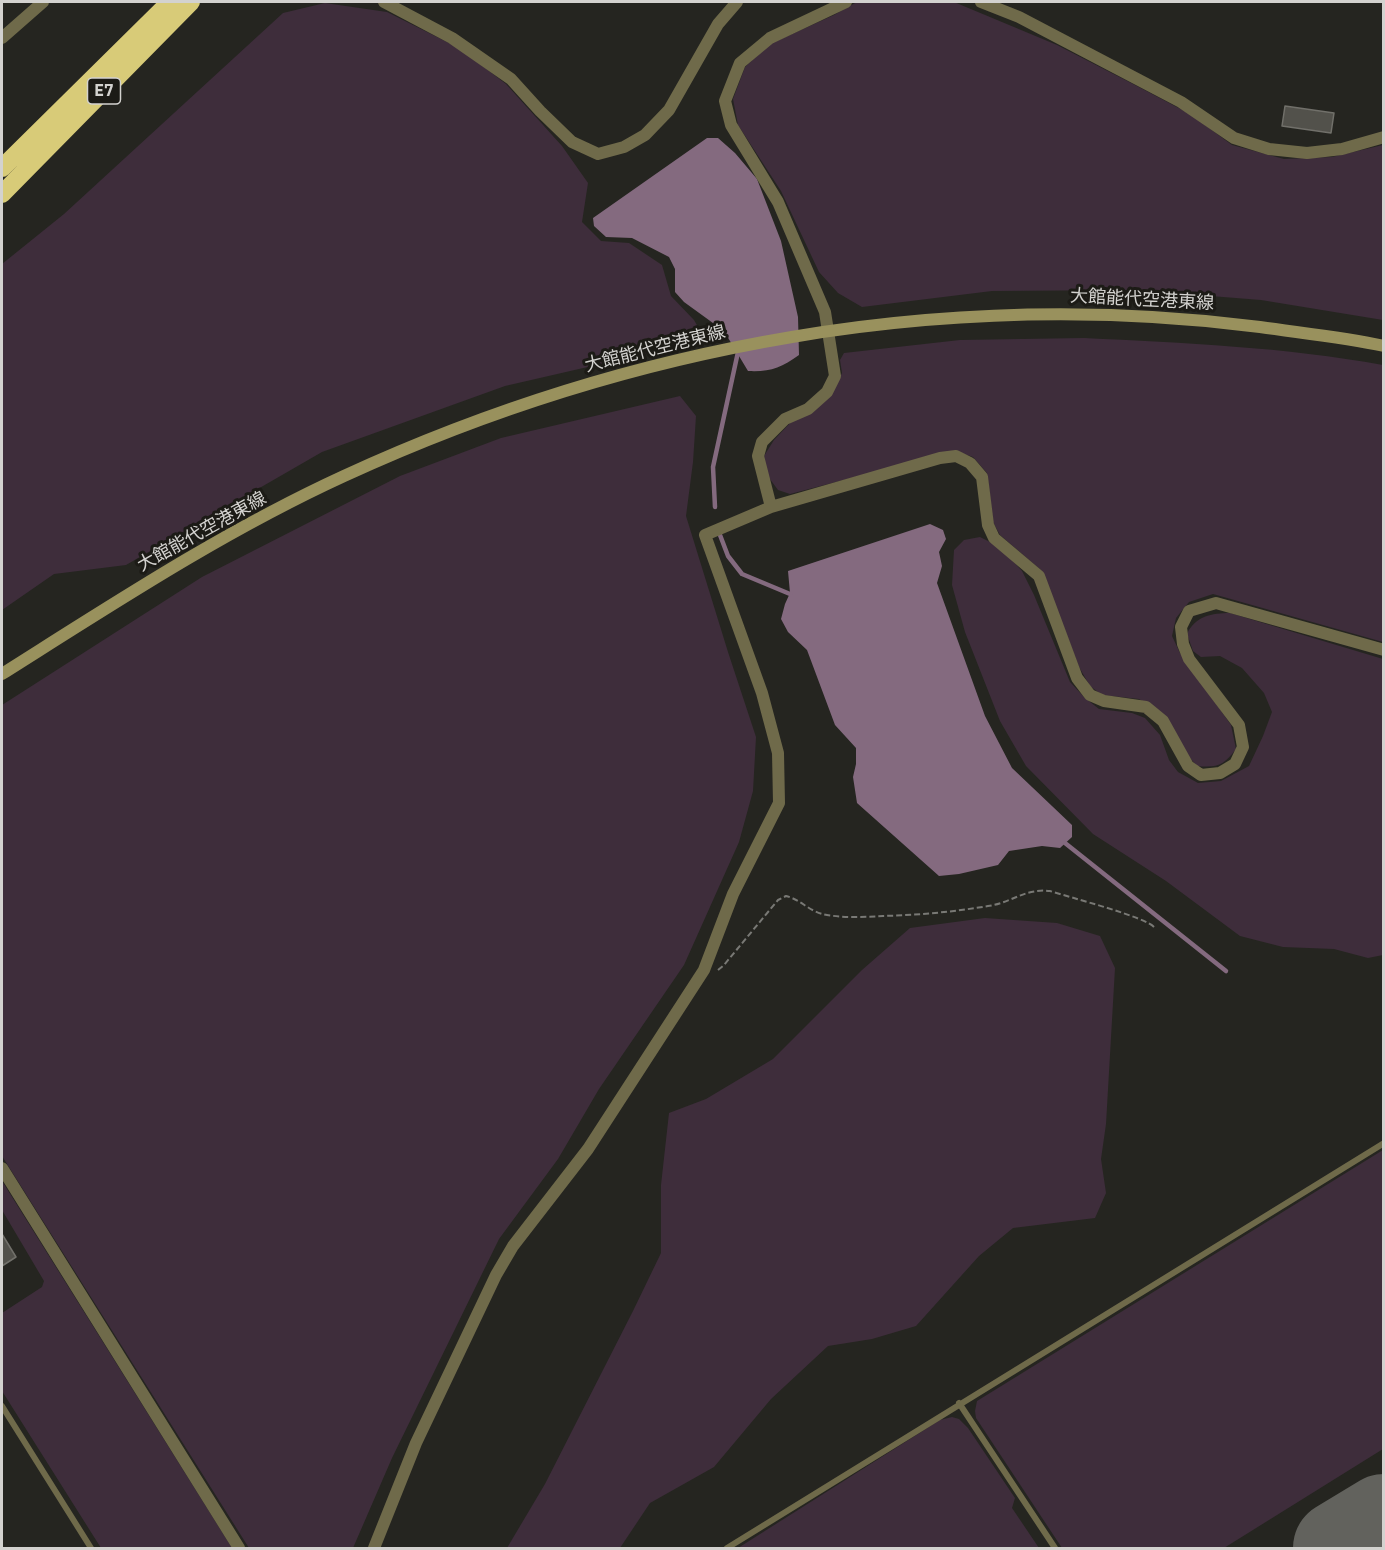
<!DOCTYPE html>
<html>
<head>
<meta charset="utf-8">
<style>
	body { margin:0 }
	#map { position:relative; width:1385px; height:1550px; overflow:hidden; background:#252520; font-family:"IBM Plex Sans",sans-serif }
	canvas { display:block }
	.frame { position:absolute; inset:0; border:3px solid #d3d2cf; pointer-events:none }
</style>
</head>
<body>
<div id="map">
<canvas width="1385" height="1550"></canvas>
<div class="frame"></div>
</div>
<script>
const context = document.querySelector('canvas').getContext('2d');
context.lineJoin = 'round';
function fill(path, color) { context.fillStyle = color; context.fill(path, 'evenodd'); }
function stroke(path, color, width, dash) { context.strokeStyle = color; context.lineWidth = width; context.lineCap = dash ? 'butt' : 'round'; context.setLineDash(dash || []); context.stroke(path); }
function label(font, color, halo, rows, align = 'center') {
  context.font = font + ' "IBM Plex Sans","Noto Sans JP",sans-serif'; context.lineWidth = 6; context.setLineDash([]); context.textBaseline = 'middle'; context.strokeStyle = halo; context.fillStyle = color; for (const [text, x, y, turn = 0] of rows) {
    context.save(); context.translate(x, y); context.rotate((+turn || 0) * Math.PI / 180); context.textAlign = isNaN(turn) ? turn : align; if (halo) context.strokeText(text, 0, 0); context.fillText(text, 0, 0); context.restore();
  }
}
fill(new Path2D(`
	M857 2H954L1057 45 1133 84 1190 114 1232 145 1284 159 1332 157 1383 145V320L1261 300 1135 290 992 291 862 307 838 293 819 272 781 191 738 125 733 99 745 67 770 44 834 15Z
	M325 3 387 12 459 48 506 84 562 146 588 183 582 222 601 241 629 243 662 265 671 296 694 320 702 334 692 343 505 386 322 452 126 565 54 574 2 610V264L64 214 283 13Z
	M1084 338C1184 343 1285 347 1383 365V642L1213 594 1189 602 1176 618 1172 636 1180 653 1231 725 1236 749C1224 765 1218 768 1197 766L1189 757 1165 716 1139 699 1102 695 1090 686 1079 667 1042 571 1000 535 993 522 987 473 973 457 955 451 790 494 778 490 767 475 764 456 774 440 791 422 832 393 842 373 840 360 844 353 960 340Z
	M680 396 696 416 693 462 686 516 728 652 756 737 753 791 739 842 684 965 599 1089 558 1159 499 1239 392 1458 353 1548H249L2 1156V705L202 577 400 476 501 438Z
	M980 537 1000 547 1022 571 1034 595 1070 682 1085 698 1099 709 1132 713 1145 718 1160 735 1169 760 1178 772 1198 783 1221 781 1249 766 1263 736 1272 712 1264 693 1242 668 1220 656 1201 657 1193 651 1187 634C1195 616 1212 613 1230 613L1383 659V955L1368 958 1334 949 1283 947 1240 936 1166 881 1093 834 1026 766 1000 721 965 632 952 585 954 550 964 540Z
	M985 918 1057 923 1100 936 1115 968 1106 1124 1101 1159 1106 1193 1095 1218 1013 1228 979 1256 916 1326 872 1339 828 1346 771 1399 714 1467 650 1503 620 1548H507L545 1484 633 1311 661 1253V1185L669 1113 706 1099 773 1059 862 970 910 928Z
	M1383 1150V1449L1224 1548H1062L976 1418 975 1411 977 1401Z
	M2 1181 232 1548H101L2 1391V1313L42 1287 44 1281 2 1210Z
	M952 1417 959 1419 968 1428 1015 1498 1012 1508 1039 1548H738L940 1420Z`), '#3e2d3b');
fill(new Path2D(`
	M707 138H718L735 153 757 179 781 241 798 317 799 355C781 368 770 372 748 371L724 331 684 302 675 292V269L669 257 632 238 606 237 594 226 593 218Z
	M930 524 943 530 946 539 939 552 942 566 937 583 985 716 1012 768 1072 825V837L1060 848 1042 846 1009 851 998 865 959 874 939 876 857 803 853 777 856 764V748L835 725 807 650 788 632 781 619 785 604 790 593 788 571Z`), '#846a7f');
stroke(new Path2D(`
	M715 507 713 467 738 352
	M720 535 728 556 742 574 790 594
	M1065 843 1226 971`), '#846a7f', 4.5);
stroke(new Path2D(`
	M1341 1548 1384 1522`), '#62625d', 96);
const building = new Path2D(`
	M1285 106 1334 113 1331 133 1282 126Z
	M2 1234 16 1257 2 1266Z`);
fill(building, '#52514b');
stroke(building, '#71706a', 1.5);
stroke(new Path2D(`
	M718 970 724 965 778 900 786 896C802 900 809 912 827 915 845 918 865 917 883 916 918 915 953 912 988 906 1011 903 1025 888 1050 891 1068 897 1147 917 1155 928`), '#797975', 2, [6, 3]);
stroke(new Path2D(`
	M959 1403 1055 1548
	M2 1406 91 1548
	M727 1548C945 1412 1165 1279 1384 1143`), '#6f6a4a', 6);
stroke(new Path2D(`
	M384 2 452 38 511 79 540 111 572 142 598 154 624 147 645 135 669 110 718 24 737 2
	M981 2 1019 17 1181 102 1234 138 1269 149 1307 153 1342 149 1384 137
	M2 38 43 2
	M771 507 758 456 762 442 785 419 808 409 827 392 835 376 825 312 778 202 731 125 725 101 740 63 770 38 846 2
	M2 1168 239 1548
	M374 1548 416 1443 496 1275 513 1246 588 1149 704 970 733 894 779 803 778 753 762 693 705 535 771 507 940 458 956 456 970 463 982 477 988 525 994 538 1039 576 1077 678 1090 695 1104 701 1146 707 1163 721 1188 766 1201 775 1220 773 1235 764 1243 747 1239 725 1189 659 1183 644 1181 627 1189 611 1216 603 1384 650`), '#6f6a4a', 12);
stroke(new Path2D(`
	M2 674C113 604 224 531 344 476 631 344 946 287 1260 327 1301 333 1343 337 1384 346`), '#99915d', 12);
stroke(new Path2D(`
	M2 168 170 2
	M2 194 191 2`), '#d8cb78', 18);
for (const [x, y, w] of [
	[104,91,33]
]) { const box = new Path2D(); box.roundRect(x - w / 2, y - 13, w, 26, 4.5); context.fillStyle = '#1c1b16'; context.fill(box); stroke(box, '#d3d2cf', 1.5); }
label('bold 16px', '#d3d2cf', null, [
	["E7",104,91]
]);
label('18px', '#d3d2cf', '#1c1b16', [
	["大館能代空港東線",1142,300,3],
	["大館能代空港東線",655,349,-14],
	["大館能代空港東線",202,532,-29]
]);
</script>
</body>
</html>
